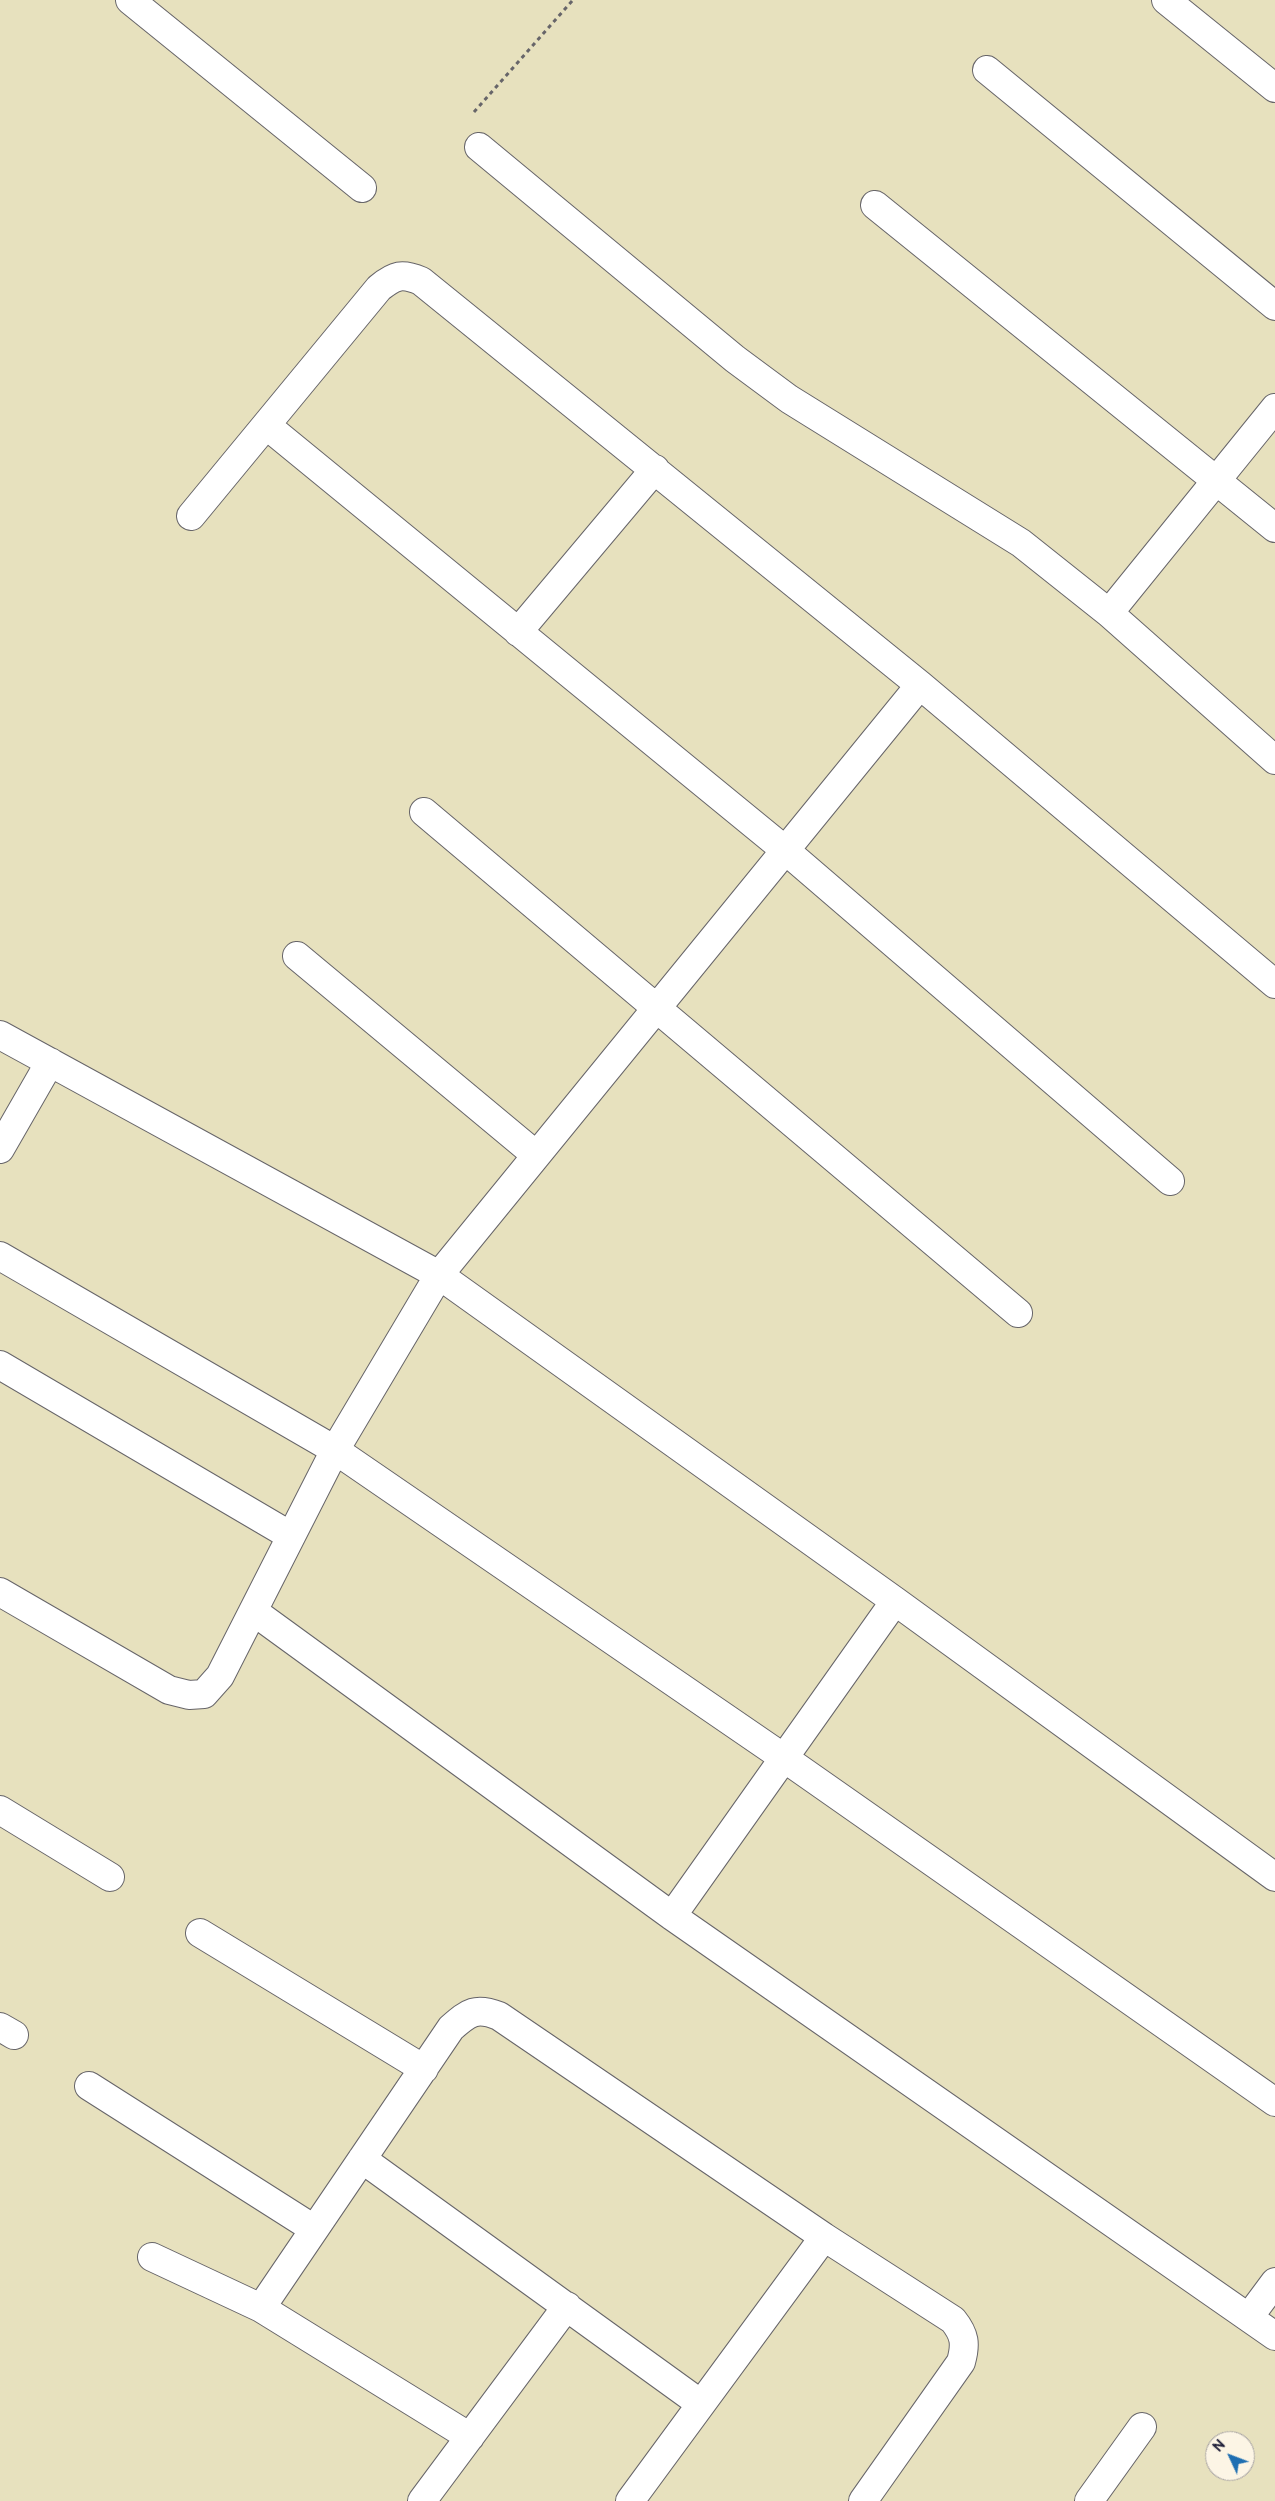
<!DOCTYPE html>
<html>
<head>
<meta charset="utf-8">
<style>
	body { margin:0 }
	#map { position:relative; width:1275px; height:2501px; overflow:hidden; background:#e7e1be; font-family:"Balsamiq Sans",sans-serif }
	canvas { display:block }
	.north { position:absolute; left:1205px; top:2431px; width:50px; height:50px; box-sizing:border-box; background:#fcf5e5; border:1px solid #a5a1a1; border-radius:50%; rotate:313deg; font-size:14px; font-weight:700; line-height:20px; text-align:center; color:#22223b }
	.north::after { content:''; display:block; margin:auto; width:18px; height:22px; background:#1f6fb2; clip-path:polygon(50% 0,100% 100%,50% 72%,0 100%) }
</style>
</head>
<body>
<div id="map">
<canvas width="1275" height="2501"></canvas>
<div class="north">N</div>
</div>
<script>
const context = document.querySelector('canvas').getContext('2d');
context.lineJoin = 'round';
function stroke(path, color, width, dash) { context.strokeStyle = color; context.lineWidth = width; context.lineCap = dash ? 'butt' : 'round'; context.setLineDash(dash || []); context.stroke(path); }
const minor = new Path2D(`
	M130 0 362 188
	M1166 0 1275 88
	M987 70 1275 306
	M479 147 735 359 789 399 1021 543 1109 613 1275 760
	M875 205 1275 528
	M266 425 785 850 1170 1181
	M191 516 379 288C395 275 402 273 421 281L920 685 1275 984
	M1109 613 1275 408
	M518 632 655 469
	M424 812 1018 1313
	M297 956 536 1155
	M0 1035 439 1275 895 1601 1275 1877
	M0 1149 50 1062
	M0 1256 335 1450 784 1758 1275 2102
	M0 1365 291 1536
	M0 1592 169 1690 189 1695 204 1694 220 1676 335 1450 439 1275 920 685
	M253 1611 672 1916 1275 2336
	M0 1810 110 1877
	M672 1916 895 1601
	M200 1933 424 2069
	M0 2027 14 2035
	M89 2086 314 2229
	M362 2159 701 2404
	M152 2257 261 2308 470 2437
	M261 2308 451 2028C469 2012 476 2007 499 2016L824 2237 953 2320C965 2335 966 2344 961 2362L863 2501
	M1249 2317 1275 2282
	M422 2501 567 2306
	M630 2501 824 2237
	M1089 2501 1142 2427`);
stroke(minor, '#676569', 30);
stroke(new Path2D(`
	M474 112 573 0`), '#676569', 3, [4, 4]);
stroke(minor, '#fff', 28);
</script>
</body>
</html>
